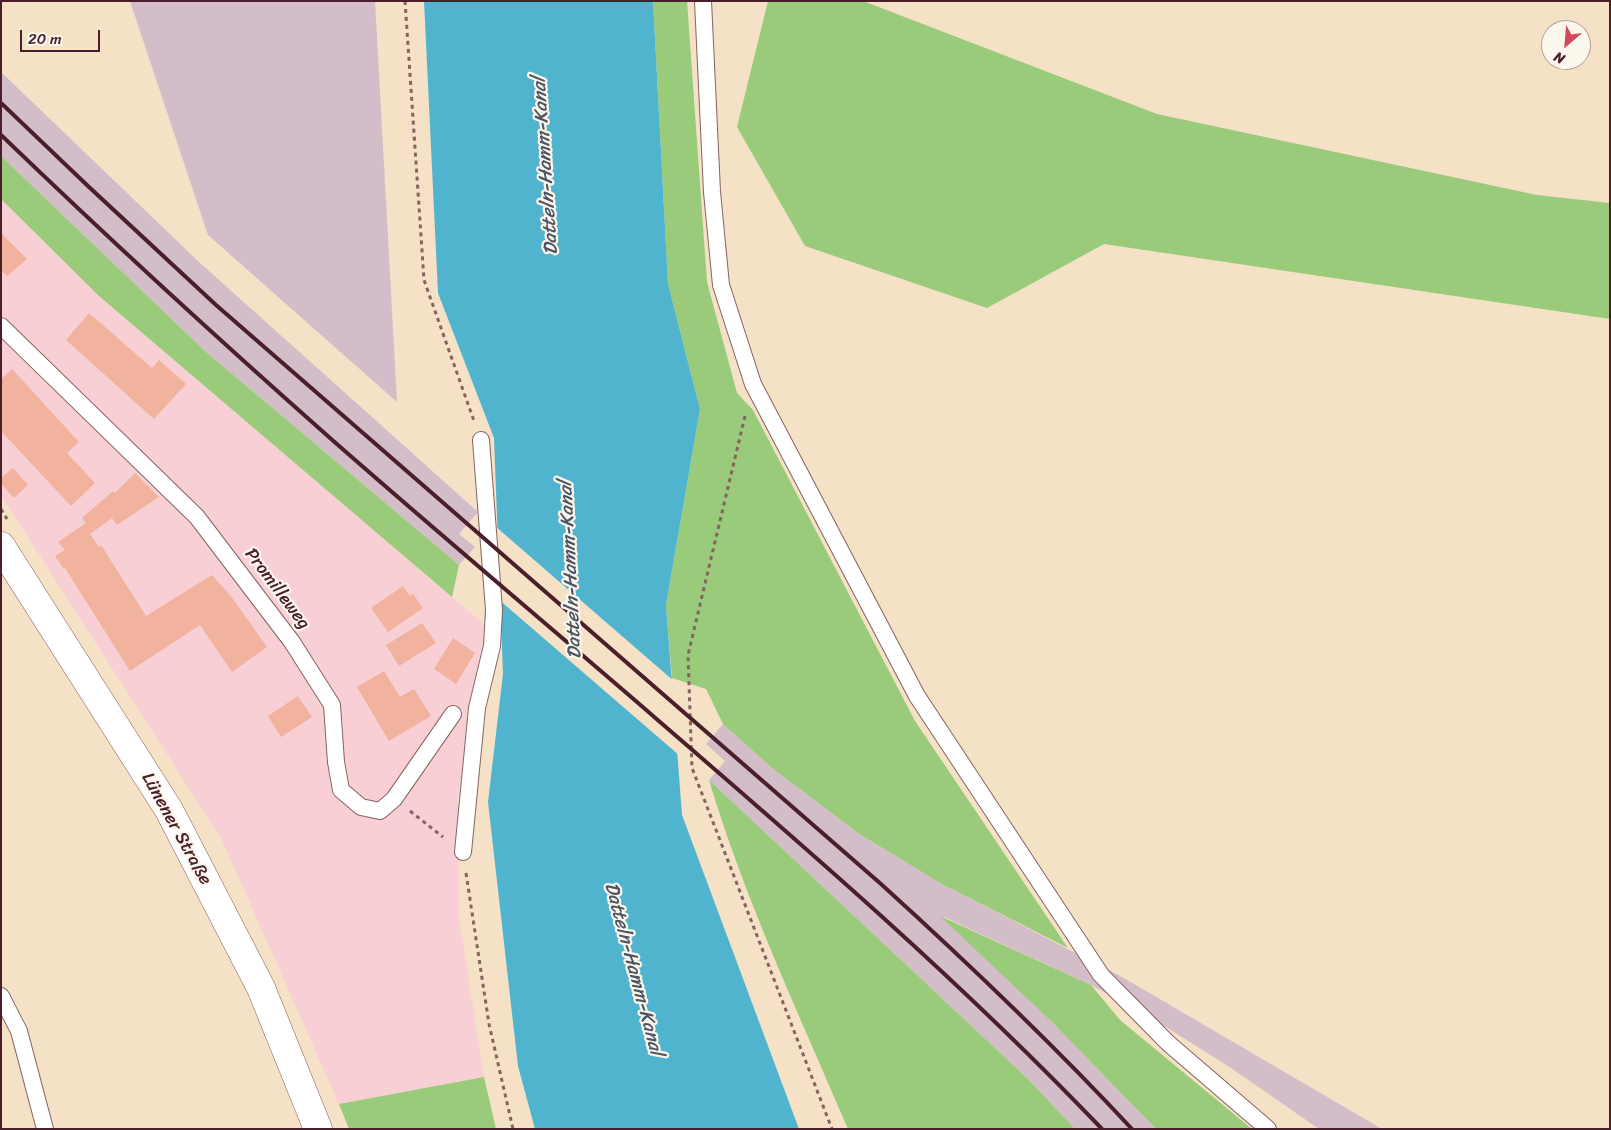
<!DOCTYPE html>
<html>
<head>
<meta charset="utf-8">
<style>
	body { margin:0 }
	#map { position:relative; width:1611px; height:1130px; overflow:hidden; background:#f4e1c6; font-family:Sriracha,sans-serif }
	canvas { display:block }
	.frame { position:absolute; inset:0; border:2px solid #4a1f2b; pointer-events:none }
	.north { position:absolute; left:1541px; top:20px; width:50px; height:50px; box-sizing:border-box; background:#fbf7ec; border:1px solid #b4a19f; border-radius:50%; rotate:207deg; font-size:14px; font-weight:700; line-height:20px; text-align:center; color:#4a1f2b }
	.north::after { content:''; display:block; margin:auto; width:18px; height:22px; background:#d1495b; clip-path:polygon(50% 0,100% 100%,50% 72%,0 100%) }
	.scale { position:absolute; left:20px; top:30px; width:80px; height:22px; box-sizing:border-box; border:2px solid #4a1f2b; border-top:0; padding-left:6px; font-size:15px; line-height:18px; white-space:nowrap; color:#4a1f2b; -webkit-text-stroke:4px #fbf7ec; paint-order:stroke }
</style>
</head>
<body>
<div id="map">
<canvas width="1611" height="1130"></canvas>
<div class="frame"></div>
<div class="north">N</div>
<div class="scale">20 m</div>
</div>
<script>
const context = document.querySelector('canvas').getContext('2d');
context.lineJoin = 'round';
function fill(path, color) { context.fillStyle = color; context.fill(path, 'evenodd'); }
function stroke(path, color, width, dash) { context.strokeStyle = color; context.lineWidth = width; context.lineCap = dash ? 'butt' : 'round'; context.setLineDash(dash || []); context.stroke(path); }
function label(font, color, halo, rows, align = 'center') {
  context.font = font + ' Sriracha,sans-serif'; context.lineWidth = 4.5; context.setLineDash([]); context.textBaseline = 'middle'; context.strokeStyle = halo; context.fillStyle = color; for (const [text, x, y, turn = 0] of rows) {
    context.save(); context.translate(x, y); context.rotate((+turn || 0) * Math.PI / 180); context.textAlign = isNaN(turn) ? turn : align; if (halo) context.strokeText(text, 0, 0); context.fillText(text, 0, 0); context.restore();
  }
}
fill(new Path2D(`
	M1 199 99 296 487 627 458 795 459 917 484 1077 339 1104 222 840 1 495Z`), '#f7cfd5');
fill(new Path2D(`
	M130 1H375L397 402 208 235Z
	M1 72 199 262 478 512 459 534 475 547 459 565 206 352 1 156Z
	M723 724 772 768 858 833 940 883 1122 977 1382 1129H1319L1231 1068 1166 1027 1091 985 942 916 1052 1022 1156 1129H1075L1028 1079 709 780 725 761 706 744Z`), '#d2bdc8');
fill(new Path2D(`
	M653 1H687L707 282 737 393 753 410 915 721 1068 948 940 883 858 833 772 768 723 724 706 689 672 678 666 605 700 409 668 284Z
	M768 1H863L1157 114 1537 195 1610 203V319L1104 244 987 308 805 246 737 127Z
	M1 156 206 352 459 565 452 597 99 296 1 199Z
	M709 780 1028 1079 1075 1129H848C799 1014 745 900 709 780Z
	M940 916 1091 985 1120 1020 1252 1129H1156L1052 1022Z
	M484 1077 496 1129H349L339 1104Z`), '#99cb7a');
fill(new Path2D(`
	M424 1H653L668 284 700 409 666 605 682 815 799 1129H535L518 1066 488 802 503 674 494 438 438 293Z`), '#50b4ce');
fill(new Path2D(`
	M495 526 675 682 680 756 497 598Z`), '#f4e1c6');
fill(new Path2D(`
	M1 233 27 259 7 276 1 270Z
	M89 313 152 368 159 360 186 384 154 419 66 340Z
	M12 369 79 442 67 453 95 483 71 506 1 431V379Z
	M13 468 28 485 14 498 1 483V478Z
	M135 473 159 497 117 525 112 518 90 534 99 547 101 545 146 616 212 575 233 599 267 647 232 672 200 625 130 671 65 568 64 569 55 556 65 550 58 542 86 523 82 518 113 491 115 493Z
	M403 586 410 596 413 594 423 608 388 632 371 608Z
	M422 623 436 643 399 666 386 645Z
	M453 638 475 653 456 684 434 669Z
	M384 671 400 697 414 689 431 716 389 741 357 687Z
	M298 696 312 717 281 737 268 716Z`), '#f1b39d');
const lane = new Path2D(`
	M703 1 712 192 721 285 753 384 917 696 1101 975 1168 1043 1268 1129
	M1 326 197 517 292 642 332 705 336 762 341 790 361 807 380 811 394 799 453 714
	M463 852 477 708 492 646 494 610 481 440
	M1 996 19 1031 45 1129`);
const secondary = new Path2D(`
	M1 546 169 810 261 988 318 1129`);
stroke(lane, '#866361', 18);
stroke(secondary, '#866361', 29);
stroke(new Path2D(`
	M405 1 424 280 474 421
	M745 416 688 655 692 768 832 1129
	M1 509 7 519
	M410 811 443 837
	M466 873 489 1024 513 1129`), '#866361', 3, [4, 4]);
stroke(lane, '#fff', 16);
stroke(secondary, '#fff', 28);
stroke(new Path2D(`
	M1 103 89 187 216 305 881 884C968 963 1052 1043 1132 1129
	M1 135C108 238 218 339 330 438 429 525 530 610 630 696 791 835 955 975 1102 1129`), '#4a1f2b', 4);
label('18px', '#4a1f2b', '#fbf7ec', [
	["Promilleweg",277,589,53],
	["Lünener Straße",176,829,61]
]);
label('italic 19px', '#4c5364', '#fbf7ec', [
	["Datteln-Hamm-Kanal",546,166,-94],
	["Datteln-Hamm-Kanal",571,570,-93],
	["Datteln-Hamm-Kanal",633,969,75]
]);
</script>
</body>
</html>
